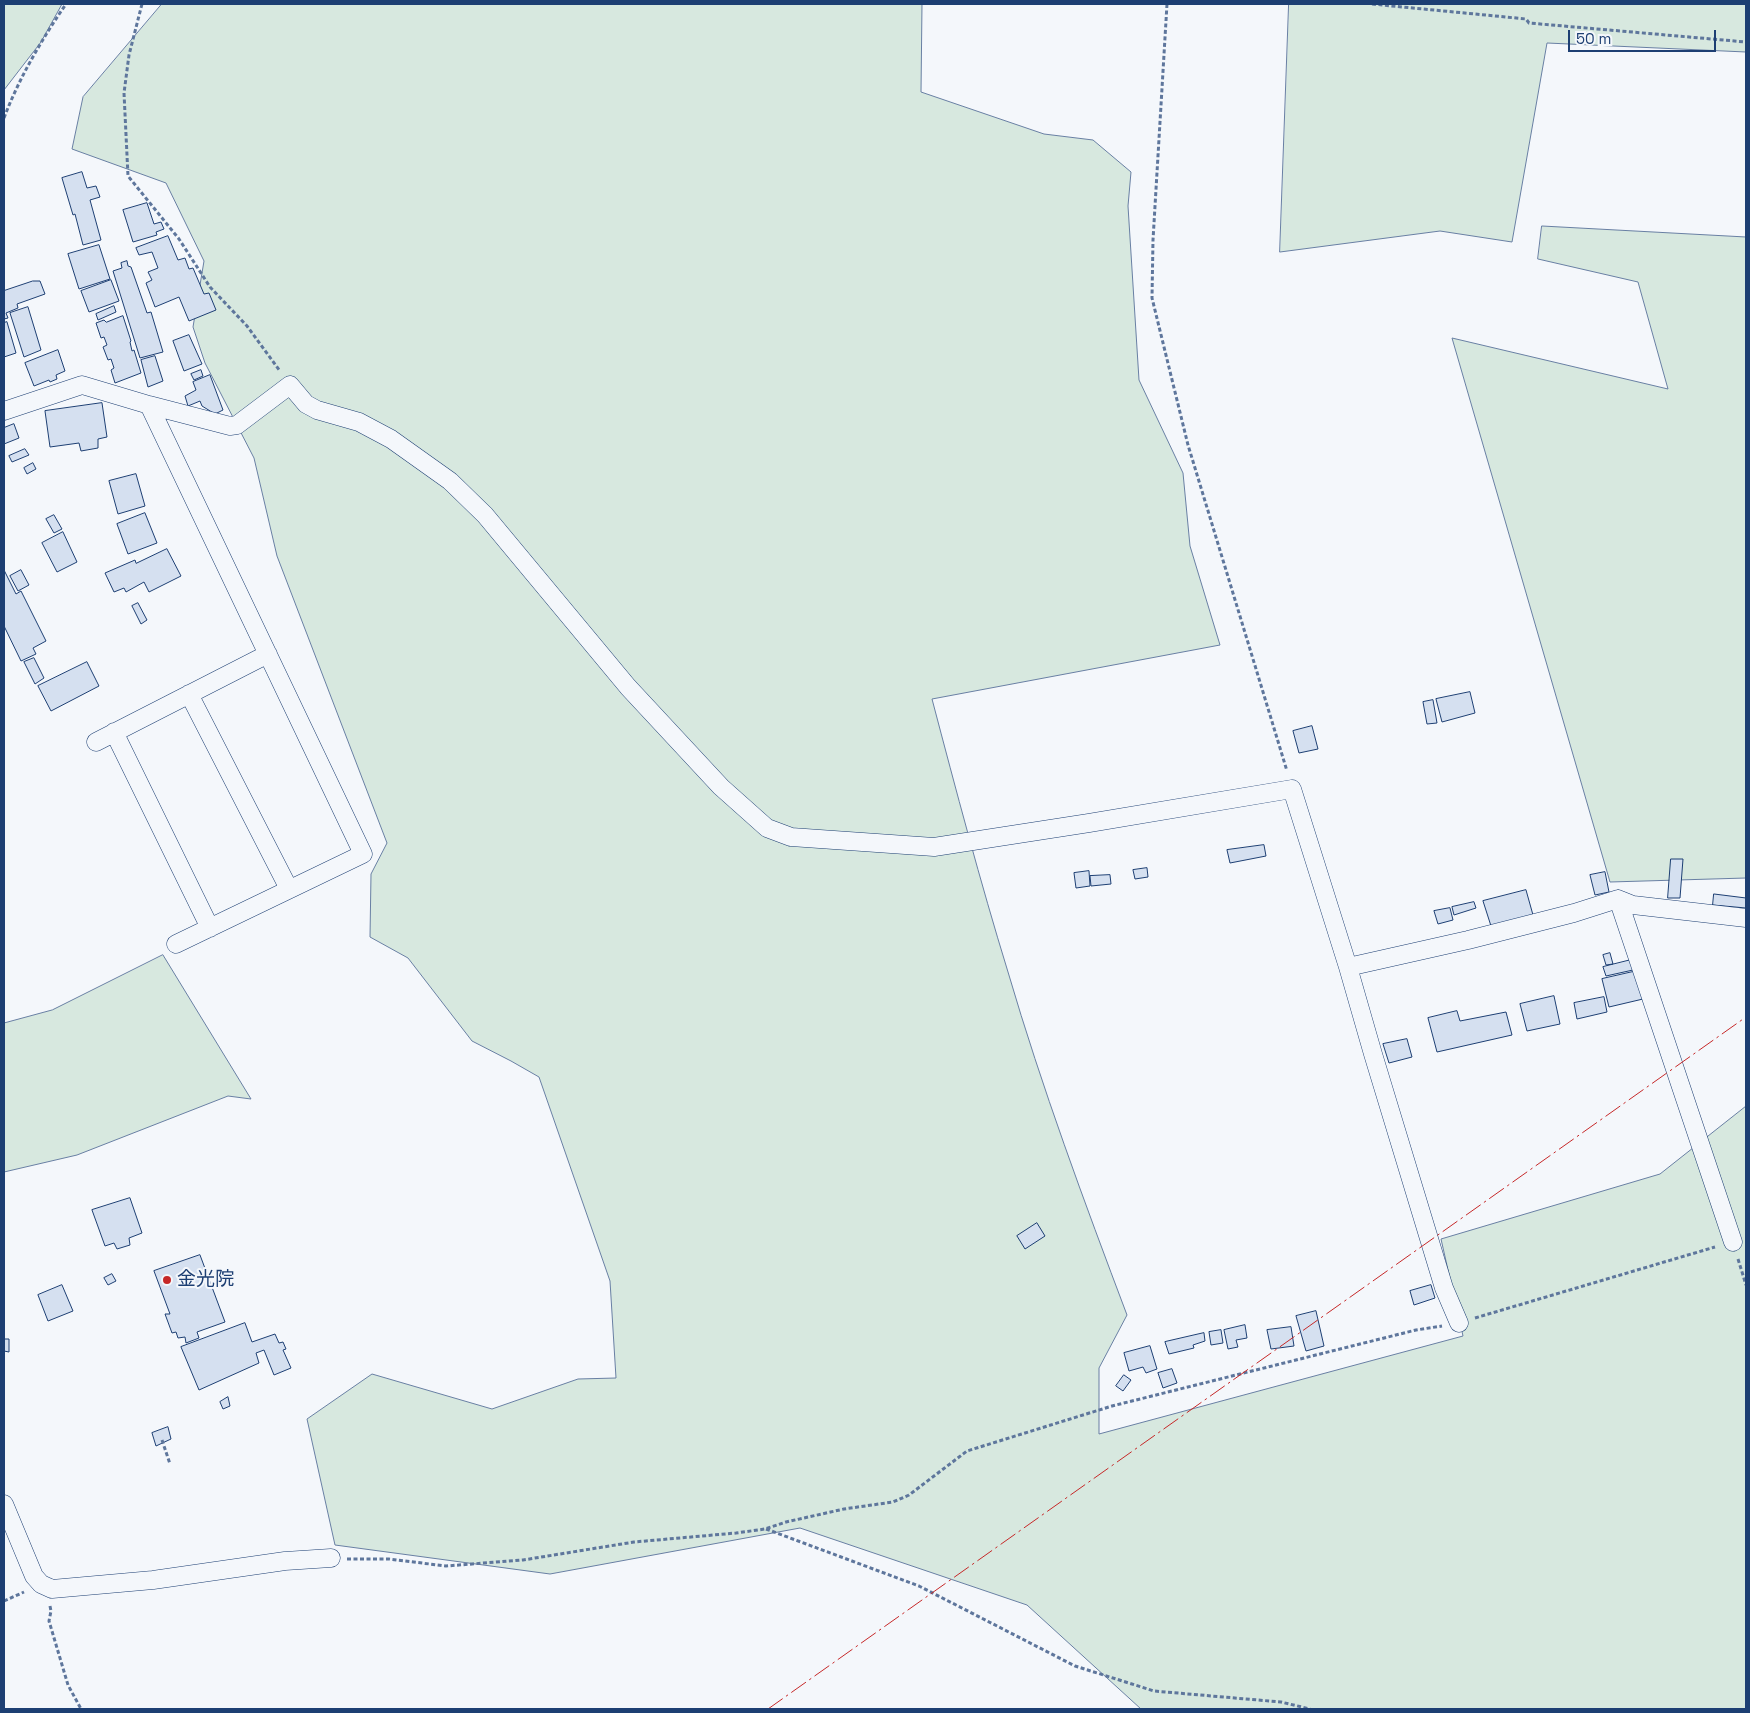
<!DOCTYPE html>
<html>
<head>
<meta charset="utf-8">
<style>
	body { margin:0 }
	#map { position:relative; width:1750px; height:1713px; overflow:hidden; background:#f4f7fb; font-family:"Space Grotesk",sans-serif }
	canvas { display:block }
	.frame { position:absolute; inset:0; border:5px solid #1d3f73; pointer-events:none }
	.scale { position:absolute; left:1568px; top:30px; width:148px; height:22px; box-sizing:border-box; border:2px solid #1d3f73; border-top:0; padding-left:6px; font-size:15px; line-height:18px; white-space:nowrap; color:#1d3f73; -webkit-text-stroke:4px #f4f7fb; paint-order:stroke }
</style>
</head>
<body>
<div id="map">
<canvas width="1750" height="1713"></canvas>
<div class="frame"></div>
<div class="scale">50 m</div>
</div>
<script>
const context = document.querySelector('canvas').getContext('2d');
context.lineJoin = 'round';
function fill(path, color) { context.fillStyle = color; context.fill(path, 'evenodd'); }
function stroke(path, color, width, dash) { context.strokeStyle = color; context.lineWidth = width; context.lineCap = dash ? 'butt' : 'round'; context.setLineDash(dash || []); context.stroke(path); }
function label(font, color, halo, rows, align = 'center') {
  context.font = font + ' "Space Grotesk","Noto Sans JP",sans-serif'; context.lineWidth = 4; context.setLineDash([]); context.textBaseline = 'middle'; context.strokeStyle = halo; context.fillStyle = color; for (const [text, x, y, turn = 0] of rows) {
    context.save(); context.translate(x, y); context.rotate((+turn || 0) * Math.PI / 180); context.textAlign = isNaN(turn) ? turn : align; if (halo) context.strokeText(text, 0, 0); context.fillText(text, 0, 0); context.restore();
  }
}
const green = new Path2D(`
	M4 4H62L41 42 4 90Z
	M162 4H922L921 92 1044 134 1093 140 1131 172 1128 206 1139 380 1183 473 1190 546 1220 645 932 699C956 790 980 881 1008 972 1042 1088 1084 1201 1127 1315L1099 1368V1434L1463 1336 1441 1239 1660 1174 1746 1106V1709H1141L1027 1605 800 1528 550 1574 335 1545 307 1419 372 1374 492 1409 578 1379 616 1378 610 1281 539 1077 511 1061 472 1041 408 958 370 937 371 874 387 843 277 556 254 458 205 363 193 327 204 261 166 183 72 149 83 97Z
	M1289 4H1746V52L1547 43 1512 242 1440 231 1280 252Z
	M1542 226 1746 237V878L1610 882 1452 338 1668 389 1638 282 1538 259Z
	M163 955 251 1099 228 1096 77 1155 4 1172V1023L52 1010Z`);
fill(green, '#d7e8df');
stroke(green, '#687fa3', 1);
const building = new Path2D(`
	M82 172 87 188 96 186 100 197 90 200 101 240 83 245 75 214 73 215 62 178Z
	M147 203 154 224 161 222 164 229 156 232 157 235 133 242 123 210Z
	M168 236 178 260 185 258 189 269 193 268 204 294 209 293 216 310 189 321 179 297 155 307 146 283 152 280 148 272 158 268 152 252 139 255 136 248Z
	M99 245 110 279 79 289 68 254Z
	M127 261 128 266 131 267 147 313 151 312 163 352 140 358 113 271 122 268 121 263Z
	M111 280 119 301 89 312 81 291Z
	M33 281H40L45 294 17 304 18 308 6 313 8 318 4 319V291Z
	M114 306 116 312 98 320 96 314Z
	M28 307 41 350 24 357 10 313Z
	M123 316 131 341 130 342 132 351 134 350 141 373 115 383 111 370 114 368 111 359 108 360 103 347 107 345 104 337 101 338 96 323 104 320 106 322Z
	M7 322 16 353 4 357V323Z
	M189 335 202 364 184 371 173 341Z
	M58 350 65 371 56 375 57 379 50 382 49 380 34 386 25 363Z
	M155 356 163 381 148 387 141 360Z
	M201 370 203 376 194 380 191 374Z
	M210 375 223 410 215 414 202 406 200 401 188 406 185 396 196 390 193 382Z
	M102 403 107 437 98 439V448L81 451 79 443 50 447 45 411Z
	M14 424 19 438 4 444V428Z
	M25 449 29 455 12 462 9 456Z
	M33 463 36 469 27 474 24 468Z
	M136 474 145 506 118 514 109 481Z
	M145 513 157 543 128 554 117 524Z
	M54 515 62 529 54 533 46 519Z
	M63 532 77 562 57 572 42 543Z
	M167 549 181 576 149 592 144 582 126 592 124 588 114 592 105 573 135 560 136 563Z
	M4 570 16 594 21 591 46 641 33 648 36 654 21 661 4 626Z
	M21 570 29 585 18 591 10 576Z
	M138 603 147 620 141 624 132 606Z
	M34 658 44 678 35 684 24 662Z
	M87 662 99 686 51 711 38 686Z
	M1470 692 1475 713 1442 722 1436 699Z
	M1433 700 1437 723 1427 724 1423 702Z
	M1312 726 1318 749 1299 753 1293 731Z
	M1264 845 1266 856 1230 863 1227 850Z
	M1671 859H1683L1680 898H1668Z
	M1147 868 1148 877 1135 879 1133 870Z
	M1089 871 1090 886 1076 888 1074 873Z
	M1605 872 1609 892 1595 895 1590 875Z
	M1110 875 1111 884 1091 886 1090 876Z
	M1526 890 1533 915 1491 926 1483 901Z
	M1714 894 1746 898V908L1713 905Z
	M1474 902 1476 908 1454 915 1452 907Z
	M1450 908 1453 920 1438 924 1434 911Z
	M1610 953 1613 964 1606 965 1603 955Z
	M1631 960 1633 970 1606 976 1603 967Z
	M1637 971 1643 999 1609 1007 1602 979Z
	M1554 996 1560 1024 1527 1031 1520 1004Z
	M1604 997 1607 1012 1577 1019 1574 1003Z
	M1457 1011 1460 1021 1506 1012 1512 1035 1437 1052 1428 1018Z
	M1407 1039 1412 1057 1389 1063 1383 1044Z
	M130 1198 142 1233 129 1238 130 1245 117 1249 114 1243 105 1246 92 1210Z
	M1037 1223 1045 1236 1025 1249 1017 1236Z
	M200 1255 225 1322 197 1332 199 1338 186 1343 185 1337 178 1338 176 1332 172 1333 165 1314H170L154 1271Z
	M112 1274 116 1281 108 1285 104 1278Z
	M62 1285 73 1311 48 1321 38 1295Z
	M1431 1285 1435 1298 1414 1305 1410 1291Z
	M1316 1311 1324 1346 1306 1351 1296 1316Z
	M245 1323 252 1342 275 1334 279 1343 283 1342 286 1349 283 1350 291 1368 274 1375 264 1350 256 1353 259 1363 199 1390 181 1347Z
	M1245 1325 1247 1338 1236 1340 1238 1347 1228 1349 1224 1330Z
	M1291 1327 1294 1346 1271 1349 1267 1330Z
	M1221 1330 1223 1343 1211 1345 1209 1332Z
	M1204 1333 1205 1341 1193 1345 1194 1348 1169 1354 1165 1342Z
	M4 1339H9V1352L4 1351Z
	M1150 1346 1157 1369 1146 1373 1143 1367 1129 1371 1124 1353Z
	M1172 1369 1177 1383 1163 1388 1158 1373Z
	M1124 1375 1131 1380 1123 1391 1116 1386Z
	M228 1397 230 1406 223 1409 220 1402Z
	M168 1427 171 1439 156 1446 152 1433Z`);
fill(building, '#d5e0f0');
stroke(building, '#1d3f73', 1);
const street = new Path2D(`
	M149 405 363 854 176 944
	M4 411 82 385 149 405 230 426 237 425 290 385 306 404 317 410 359 422 391 439 450 481 485 515 628 687 721 787 767 828 791 837 934 847 1089 823 1292 789 1348 967 1468 940 1574 913 1618 899 1633 905 1746 918
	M189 694 289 889
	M114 732 210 928
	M96 742 268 654
	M1618 899 1733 1242
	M1348 967 1373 1054 1444 1288 1459 1323
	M4 1504 34 1576 41 1584 52 1589 153 1580 285 1561 331 1558`);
stroke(street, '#1d3f73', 19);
stroke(new Path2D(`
	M142 4 129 55 124 93 128 176 179 239 210 287 247 326 280 371
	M1167 4 1153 240 1152 298 1188 445 1287 771
	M1372 4 1526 19 1529 23 1746 42
	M4 118C19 78 42 39 66 4
	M1738 1259 1746 1285
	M1475 1318 1715 1247
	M162 1440 170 1464
	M766 1529 919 1586 1075 1666 1154 1691 1281 1702 1310 1709
	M347 1559H389L446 1566 523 1560 634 1542 736 1533 765 1529 786 1522 844 1509 893 1502 909 1495 967 1451 1112 1406 1416 1330 1442 1326
	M4 1601 24 1592
	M50 1606 51 1611 49 1621 68 1685 81 1709`), '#5e769c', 3, [4, 2.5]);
stroke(street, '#f4f7fb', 18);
stroke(new Path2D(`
	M768 1709 1746 1017`), '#c62828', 1, [18, 4, 2.5, 4]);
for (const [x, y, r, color] of [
	[167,1280,5,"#c62828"]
]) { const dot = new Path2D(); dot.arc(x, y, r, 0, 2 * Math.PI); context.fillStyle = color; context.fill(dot); stroke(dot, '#f4f7fb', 2); }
label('19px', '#1d3f73', '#f4f7fb', [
	["金光院",177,1280]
], 'left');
</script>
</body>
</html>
